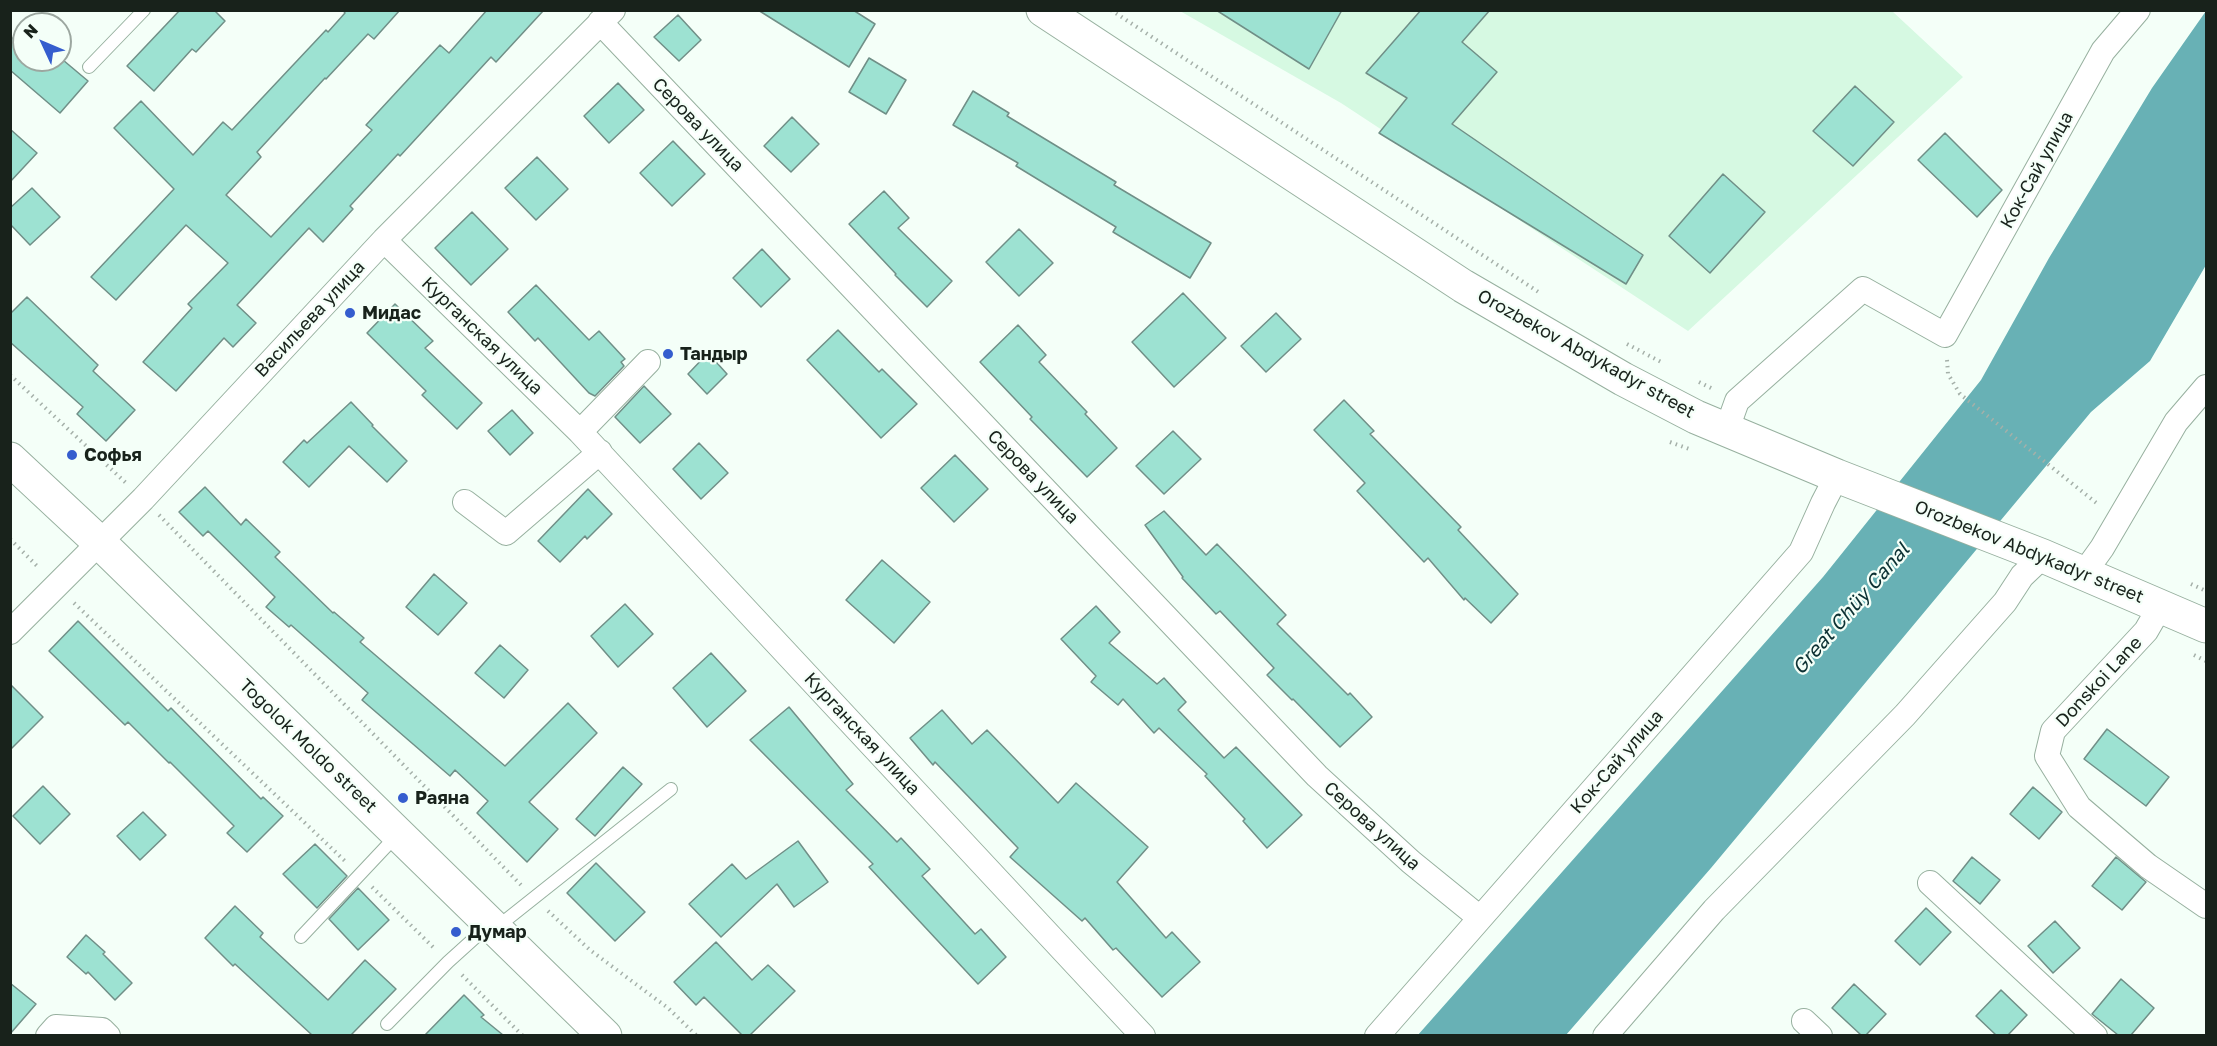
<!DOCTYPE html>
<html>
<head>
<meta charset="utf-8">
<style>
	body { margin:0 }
	#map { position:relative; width:2217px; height:1046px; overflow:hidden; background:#f4fff8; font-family:"Golos Text",sans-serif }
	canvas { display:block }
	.frame { position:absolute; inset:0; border:12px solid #18221b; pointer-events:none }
	.north { position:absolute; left:12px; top:12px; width:60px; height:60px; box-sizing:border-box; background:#f4fff8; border:2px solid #9ca7a0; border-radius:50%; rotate:314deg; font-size:16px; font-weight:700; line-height:24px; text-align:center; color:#18221b }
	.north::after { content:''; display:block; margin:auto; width:21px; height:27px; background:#355dce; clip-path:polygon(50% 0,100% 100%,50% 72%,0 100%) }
</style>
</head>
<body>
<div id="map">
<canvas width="2217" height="1046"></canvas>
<div class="frame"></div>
<div class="north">N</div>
</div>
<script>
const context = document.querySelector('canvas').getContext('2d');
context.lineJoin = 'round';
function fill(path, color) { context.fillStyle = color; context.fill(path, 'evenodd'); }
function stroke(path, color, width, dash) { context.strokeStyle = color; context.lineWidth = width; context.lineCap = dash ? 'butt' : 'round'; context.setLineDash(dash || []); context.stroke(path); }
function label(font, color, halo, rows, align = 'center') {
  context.font = font + ' "Golos Text",sans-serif'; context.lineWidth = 4.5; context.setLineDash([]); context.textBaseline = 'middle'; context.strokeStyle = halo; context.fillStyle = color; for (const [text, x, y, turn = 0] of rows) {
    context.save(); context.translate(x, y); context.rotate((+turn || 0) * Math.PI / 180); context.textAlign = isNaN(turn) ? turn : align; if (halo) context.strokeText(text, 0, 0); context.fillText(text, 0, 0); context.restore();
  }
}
fill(new Path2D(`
	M1180 11H1892L1963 77 1688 331 1341 103Z`), '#d6f9e2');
fill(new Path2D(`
	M2206 11V265L2150 361 2091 412 1711 868 1566 1035 1417 1036 1823 577 1981 380 2049 258 2152 88Z`), '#68b1b5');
const building = new Path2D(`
	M180 10H214L225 21 196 52 192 49 154 91 127 66Z
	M343 10H400L374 39 368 34 326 79 325 78 257 152 261 157 226 195 271 237 372 130 366 125 440 45 449 53 487 10H544L496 62 491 57 400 156 398 154 350 206 353 209 323 242 309 228 237 305 256 323 233 347 224 338 176 391 143 362 192 308 188 304 228 263 186 225 116 300 91 277 174 189 114 128 141 101 193 155 223 122 232 130 326 30 328 32 345 13Z
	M758 10H853L875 24 849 67Z
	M1216 10H1342L1309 69Z
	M1421 10H1490L1462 42 1497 72 1452 124 1643 255 1626 284 1379 133 1407 98 1366 73Z
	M678 15 701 40 679 61 654 37Z
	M10 36 24 49V60H63L88 81 60 113 10 70Z
	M869 58 906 80 886 114 849 92Z
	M618 83 644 110 609 143 584 116Z
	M1855 86 1894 122 1853 166 1813 131Z
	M973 91 1009 113 1007 116 1116 182 1114 185 1211 243 1190 278 1113 232 1116 227 1016 166 1018 163 953 125Z
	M792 117 819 144 791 172 764 146Z
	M10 129 37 153 10 182Z
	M1945 133 2002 190 1977 217 1918 160Z
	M673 141 705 174 672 206 640 173Z
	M537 157 568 189 536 220 505 188Z
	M1723 174 1765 212 1710 273 1669 236Z
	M32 188 60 217 30 245 10 224V208Z
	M884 191 909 218 898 228 952 281 927 307 895 275 896 274 849 224Z
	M472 212 508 249 471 285 435 248Z
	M1019 229 1053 263 1019 296 986 262Z
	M762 249 790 279 761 307 733 278Z
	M536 285 589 340 599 331 625 359 621 362 624 366 595 396 589 393 538 338 535 341 508 312Z
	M1183 293 1226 338 1174 387 1132 342Z
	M27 297 98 365 93 371 135 410 106 441 77 414 83 407 10 342V314Z
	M395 304 433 341 425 348 482 403 457 429 422 395 426 391 367 333Z
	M1276 313 1301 339 1266 372 1241 346Z
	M1018 325 1046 355 1039 362 1087 412 1085 414 1117 448 1087 477 1030 419 1032 417 980 362Z
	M838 330 879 372 882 369 917 404 881 438 807 360Z
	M708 353 727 374 707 394 688 374Z
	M644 386 671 414 640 443 615 417Z
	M1344 400 1374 431 1370 434 1461 527 1458 530 1518 594 1491 623 1465 598 1464 600 1428 558 1424 562 1357 491 1365 483 1314 430Z
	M351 402 373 425 372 426 407 461 387 482 349 446 309 487 283 462 304 440 307 443Z
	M512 410 533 433 510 455 488 431Z
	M1173 431 1201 459 1164 494 1136 466Z
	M699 443 728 473 701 499 673 469Z
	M955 455 988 489 954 522 921 488Z
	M205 487 241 525 246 519 280 552 275 557 333 613 334 612 364 638 360 642 505 766 568 703 597 733 529 802 558 829 527 862 477 813 488 801 455 770 450 776 362 700 368 693 291 625 289 627 266 607 275 597 208 531 203 536 179 512Z
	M588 489 612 514 587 539 585 536 560 562 538 541Z
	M1164 511 1206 555 1217 544 1286 615 1277 624 1348 695 1350 693 1372 717 1340 747 1293 699 1292 700 1267 675 1274 668 1220 611 1216 614 1182 578 1183 577 1145 525Z
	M882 560 930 602 894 643 846 600Z
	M434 574 467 603 438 635 406 607Z
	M625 604 653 634 618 667 591 636Z
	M1096 606 1120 632 1109 643 1157 684 1164 678 1186 702 1178 710 1224 758 1236 747 1302 815 1267 848 1243 821 1245 819 1205 776 1207 774 1159 728 1154 733 1123 699 1118 705 1091 682 1096 676 1061 639Z
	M78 621 168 711 171 708 261 799 263 797 283 816 247 852 227 833 234 826 170 762 169 763 128 722 125 725 49 651Z
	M500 645 528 670 504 698 475 673Z
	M711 653 746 691 707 727 673 688Z
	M10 684 43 717 10 750Z
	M789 707 853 784 846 790 897 842 901 838 930 869 922 876 975 934 981 929 1006 957 978 984 869 867 873 864 750 740Z
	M942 710 972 744 987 730 1058 803 1076 783 1148 847 1117 882 1166 938 1172 932 1200 962 1162 997 1116 948 1113 950 1085 918 1082 921 1010 857 1018 848 935 762 933 765 910 738Z
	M2107 729 2169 777 2146 806 2084 759Z
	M623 767 642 784 595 836 576 819Z
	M43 786 70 814 40 844 13 816Z
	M2033 787 2062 812 2039 839 2010 814Z
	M143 812 166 835 140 860 117 836Z
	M798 841 828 882 794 907 777 884 721 937 689 904 732 864 746 879Z
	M315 844 347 876 317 908 283 874Z
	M1972 857 2000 880 1980 904 1953 881Z
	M2116 857 2146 882 2122 910 2092 886Z
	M596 863 645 912 615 941 567 893Z
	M358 888 389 920 358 950 329 919Z
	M235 906 263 933 260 937 328 1000 365 960 396 989 351 1035H312L235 964 233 966 205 938Z
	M1926 908 1951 932 1920 965 1895 941Z
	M2055 921 2080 948 2053 973 2028 946Z
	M86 935 105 952 103 954 132 983 115 1000 88 972 86 974 67 957Z
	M716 942 752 980 768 965 795 991 750 1035H742L704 997 696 1005 674 982Z
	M2121 979 2154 1008 2131 1035H2118L2092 1014Z
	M10 983 36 1004 10 1034Z
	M1854 984 1886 1014 1866 1035H1861L1832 1008Z
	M2001 990 2027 1015 2008 1035H1996L1976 1016Z
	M464 995 484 1015 481 1017 503 1035H425Z`);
fill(building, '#9de2d2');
stroke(building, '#708f87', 1.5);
const lane = new Path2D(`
	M89 67 144 10
	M496 928 671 789
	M301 937 397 835
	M387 1024 448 962 489 925`);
const street = new Path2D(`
	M600 22 1317 776 1411 862 1480 918
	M384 240 580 432
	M648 362 580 432 1143 1036
	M1727 429 1737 401 1863 289 1945 335 2103 51 2138 10
	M465 502 506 533 600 452
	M2084 573 2102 548 2176 422 2206 387
	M2161 605 2146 631 2053 731 2047 756 2079 807 2148 866 2206 906
	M10 632 143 499 384 240 613 10
	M1930 883 2095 1036
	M1804 1021 1820 1036
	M48 1036 56 1027 102 1030 108 1036
	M1377 1036 1801 552 1823 503 1837 476
	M1605 1036 1714 910 1905 715 2005 602 2022 576 2043 556`);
const secondary = new Path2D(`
	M1043 10 1463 286 1623 379 1696 417 1837 476 2043 556 2206 626
	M10 459 100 543 605 1036`);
stroke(lane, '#97b09f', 14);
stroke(street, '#97b09f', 26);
stroke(secondary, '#97b09f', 35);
stroke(new Path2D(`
	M1111 10 1540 293
	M1627 344 1663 363
	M1947 360 1948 374 1960 394 2099 505
	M10 375 126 483
	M1699 382 1713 389
	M1670 442 1689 449
	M159 515 521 885
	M10 539 39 568
	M2191 584 2206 591
	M74 603 347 863
	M2194 655 2206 661
	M372 887 435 949
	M548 911 590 950 668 1008 697 1036
	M462 975 523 1036`), '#a5b0a9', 4, [1.5, 4.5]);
stroke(lane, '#fff', 12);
stroke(street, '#fff', 24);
stroke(secondary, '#fff', 33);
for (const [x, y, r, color] of [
	[350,313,6,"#355dce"],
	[668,354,6,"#355dce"],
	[72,455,6,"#355dce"],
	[403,798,6,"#355dce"],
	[456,932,6,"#355dce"]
]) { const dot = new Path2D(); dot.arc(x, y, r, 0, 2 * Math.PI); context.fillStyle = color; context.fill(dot); stroke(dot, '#f4fff8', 2); }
label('18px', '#18221b', '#f4fff8', [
	["Серова улица",698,125,46],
	["Кок-Сай улица",2037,170,-61],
	["Васильева улица",310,319,-47],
	["Курганская улица",482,336,44],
	["Orozbekov Abdykadyr street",1586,354,29],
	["Серова улица",1033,477,46],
	["Orozbekov Abdykadyr street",2029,552,22],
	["Donskoi Lane",2099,682,-47],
	["Курганская улица",862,734,47],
	["Togolok Moldo street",308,746,44],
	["Кок-Сай улица",1617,762,-49],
	["Серова улица",1372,826,42]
]);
label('bold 18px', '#18221b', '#f4fff8', [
	["Мидас",362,313],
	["Тандыр",680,354],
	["Софья",84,455],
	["Раяна",415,798],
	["Думар",468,932]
], 'left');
label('italic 20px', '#0c3133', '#f4fff8', [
	["Great Chüy Canal",1851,609,-49]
]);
</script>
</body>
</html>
